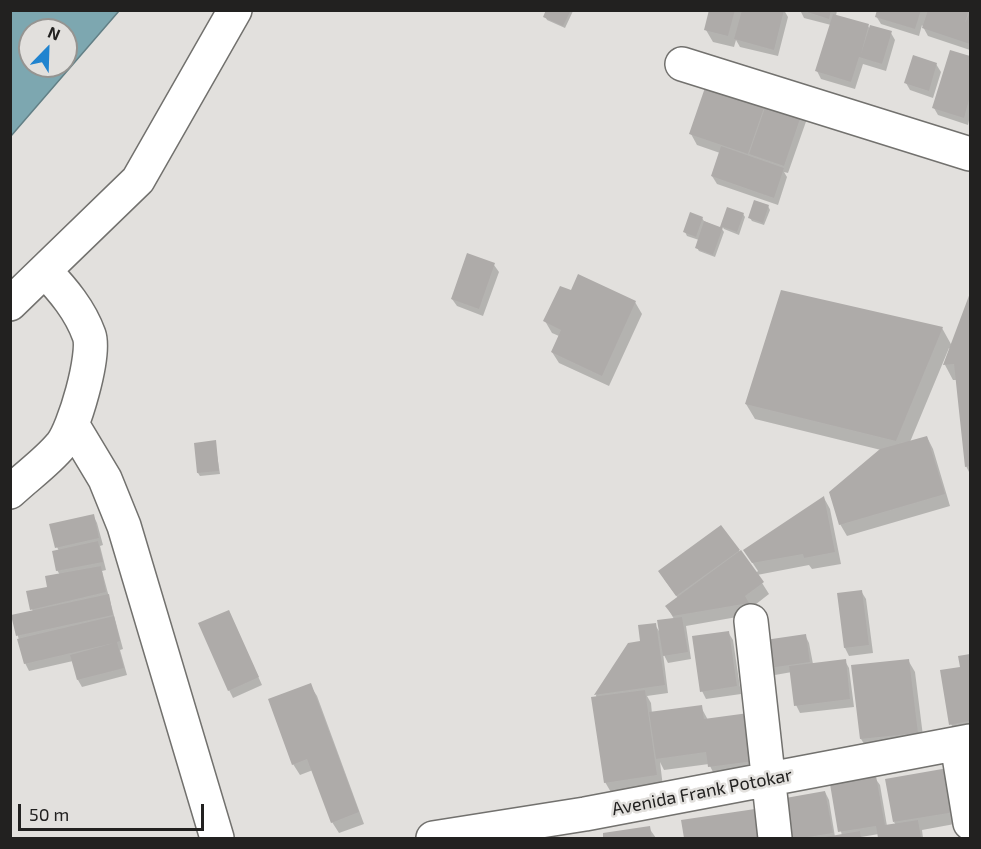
<!DOCTYPE html>
<html>
<head>
<meta charset="utf-8">
<style>
	body { margin:0 }
	#map { position:relative; width:981px; height:849px; overflow:hidden; background:#e2e0dd; font-family:"Exo 2",sans-serif }
	canvas { display:block }
	.frame { position:absolute; inset:0; border:12px solid #222120; pointer-events:none }
	.north { position:absolute; left:18px; top:18px; width:60px; height:60px; box-sizing:border-box; background:#e2e0dd; border:2px solid #959491; border-radius:50%; rotate:23deg; font-size:16px; font-weight:700; line-height:24px; text-align:center; color:#222120 }
	.north::after { content:''; display:block; margin:auto; width:21px; height:27px; background:#2184cf; clip-path:polygon(50% 0,100% 100%,50% 72%,0 100%) }
	.scale { position:absolute; left:18px; top:804px; width:186px; height:27px; box-sizing:border-box; border:3px solid #222120; border-top:0; padding-left:8px; font-size:18px; line-height:21px; white-space:nowrap; color:#222120; -webkit-text-stroke:4px #e2e0dd; paint-order:stroke }
</style>
</head>
<body>
<div id="map">
<canvas width="981" height="849"></canvas>
<div class="frame"></div>
<div class="north">N</div>
<div class="scale">50 m</div>
</div>
<script>
const context = document.querySelector('canvas').getContext('2d');
context.lineJoin = 'round';
function fill(path, color) { context.fillStyle = color; context.fill(path, 'evenodd'); }
function stroke(path, color, width, dash) { context.strokeStyle = color; context.lineWidth = width; context.lineCap = dash ? 'butt' : 'round'; context.setLineDash(dash || []); context.stroke(path); }
function label(font, color, halo, rows, align = 'center') {
  context.font = font + ' "Exo 2",sans-serif'; context.lineWidth = 5; context.setLineDash([]); context.textBaseline = 'middle'; context.strokeStyle = halo; context.fillStyle = color; for (const [text, x, y, turn = 0] of rows) {
    context.save(); context.translate(x, y); context.rotate((+turn || 0) * Math.PI / 180); context.textAlign = isNaN(turn) ? turn : align; if (halo) context.strokeText(text, 0, 0); context.fillText(text, 0, 0); context.restore();
  }
}
const water = new Path2D(`
	M11 10 119 11 11 136 10 11ZM30 30H66V66H30Z`);
fill(water, '#7da7b0');
stroke(water, '#627f85', 1.5);
fill(new Path2D(`
	M548 10 573 11 565 28 547 20 545 16Z
	M711 10H784L788 17 778 56 740 47 736 40 734 47 713 42 706 30Z
	M800 10H837L836 16 868 26 870 29 891 33 895 40 886 71 863 64 855 89 821 79 817 71 831 25 804 18Z
	M878 10H970V50L928 36 922 25 919 36 881 24 876 16Z
	M951 52 970 58V116L968 125 938 115 934 108Z
	M936 64 941 72 933 98 910 90 906 83Z
	M768 104 809 113 788 173 784 172 787 177 778 205 717 184 712 176 720 153 697 145 691 134Z
	M768 206 770 210 764 225 752 221 750 218Z
	M743 214 745 217 739 235 724 229 722 226Z
	M702 218 704 221 722 229 724 232 715 257 699 251 697 248 699 240 687 236 685 232Z
	M494 265 499 272 483 316 457 306 452 299Z
	M572 292 635 302 642 314 609 386 559 363 552 352 559 336 552 333 545 321Z
	M970 296V474L966 466 957 380H953L945 365 951 349 949 348 910 442 927 437 933 449 950 506 847 536 840 524 881 450 755 419 746 404 942 328 952 346Z
	M215 442 220 474 200 476 198 473Z
	M824 498 830 509 841 564 812 569 809 565 757 575 769 594 751 608 754 614 686 626 691 659 668 663 663 653 668 693 647 696 651 703 652 714 701 707 708 720 768 771 716 778 709 764 664 770 660 762 663 787 612 794 605 782 596 695 629 644 642 642 655 625 661 634 674 619 667 607 678 598 664 579 721 527 756 573 758 571 752 562Z
	M93 515 97 523 103 545 100 546 106 570 102 571 123 649 120 650 127 675 82 687 78 680 73 661 29 671 25 663 13 617 33 612 32 609 60 575 57 570 59 551 57 547Z
	M861 591 866 599 873 653 849 656 845 648 838 594Z
	M229 612 262 685 233 698 229 690Z
	M728 632 733 640 741 694 706 699 702 691Z
	M805 635 809 643 813 664 845 661 849 668 854 707 800 713 796 705 792 672 775 675 770 667Z
	M970 656V734L957 736 951 724 962 668 960 657Z
	M908 660 915 672 924 744 868 750 861 739 853 666Z
	M310 685 317 696 364 824 339 833 332 822 313 770 300 775 293 764Z
	M947 770 960 823 922 830 923 838H880L879 834 861 837 862 838H789L825 792 829 800 835 837 842 836 831 785 875 778 880 785 887 826 896 825 894 822Z
	M754 811 760 822 763 838H685L683 821Z
	M649 828 656 838H605L604 834Z`), '#0003');
fill(new Path2D(`
	M546 10H571L563 26 543 17Z
	M709 10H735L728 36 704 30Z
	M742 10H784L774 50 734 39Z
	M801 10H831L829 19Z
	M877 10H921L915 29 875 17Z
	M928 10H969L965 23 970 12V44L922 28Z
	M833 14 869 24 861 54 870 25 892 31 882 64 859 57 851 82 815 71Z
	M950 50 970 56V96L964 118 932 108Z
	M913 55 937 63 929 91 904 83Z
	M708 79 767 99 748 154 689 134Z
	M768 99 805 104 784 166 749 154Z
	M721 146 784 168 774 198 711 176Z
	M754 200 769 205 763 223 748 218Z
	M727 207 744 213 737 232 723 227 713 255 695 248 704 221 720 227Z
	M690 212 703 217 696 237 683 232Z
	M467 253 495 263 479 309 451 299Z
	M578 274 636 301 602 376 551 352 561 330 543 321 560 286 571 290Z
	M781 290 943 327 896 441 745 404Z
	M970 293V466L965 467 954 364 943 365Z
	M927 436 945 494 839 525 829 492 880 449Z
	M216 440 219 471 197 473 194 443Z
	M824 496 835 552 804 558 803 554 752 563 743 550Z
	M94 514 99 538 55 548 49 524Z
	M721 525 740 550 676 596 658 571Z
	M98 541 103 562 56 571 52 551Z
	M741 550 764 582 745 596 749 603 673 616 665 606Z
	M101 566 106 592 30 610 26 591 47 587 45 576Z
	M862 590 869 645 844 648 837 593Z
	M109 594 113 615 16 636 11 615Z
	M229 610 259 677 228 691 198 623Z
	M114 616 120 641 117 642 124 668 77 680 70 655 114 643 24 664 17 639Z
	M682 617 688 652 663 656 657 620Z
	M656 623 665 685 594 695 628 643 640 641 638 625Z
	M729 631 737 686 700 692 692 636Z
	M806 634 810 662 769 668 765 640Z
	M970 654V721L949 725 940 670 960 667 958 656Z
	M846 659 850 699 794 706 789 666Z
	M909 659 918 733 860 739 851 665Z
	M311 683 359 812 331 823 307 759 292 765 268 699Z
	M645 690 657 775 604 783 591 697Z
	M702 705 704 719 756 712 762 760 708 767 706 752 656 759 649 712Z
	M948 768 955 812 893 822 885 779Z
	M876 776 885 825 918 820 921 837 878 838 876 826 838 832 830 784Z
	M825 791 833 833 802 838H787L780 799Z
	M755 809 759 838H684L681 820Z
	M650 826 652 838H603V833Z
	M860 831 861 838H825V837Z`), '#aeaba9');
const minor = new Path2D(`
	M682 64 970 154
	M10 304 138 180 235 10
	M72 424 105 479 124 526 217 838
	M10 492C27 476 47 462 61 445 74 430 96 354 89 335 80 310 63 290 45 271
	M751 621 775 838
	M957 744 970 823
	M433 838 585 814 970 741`);
stroke(minor, '#72716e', 36);
stroke(minor, '#fff', 33);
label('18px', '#222120', '#e2e0dd', [
	["Avenida Frank Potokar",702,792,-11]
]);
</script>
</body>
</html>
